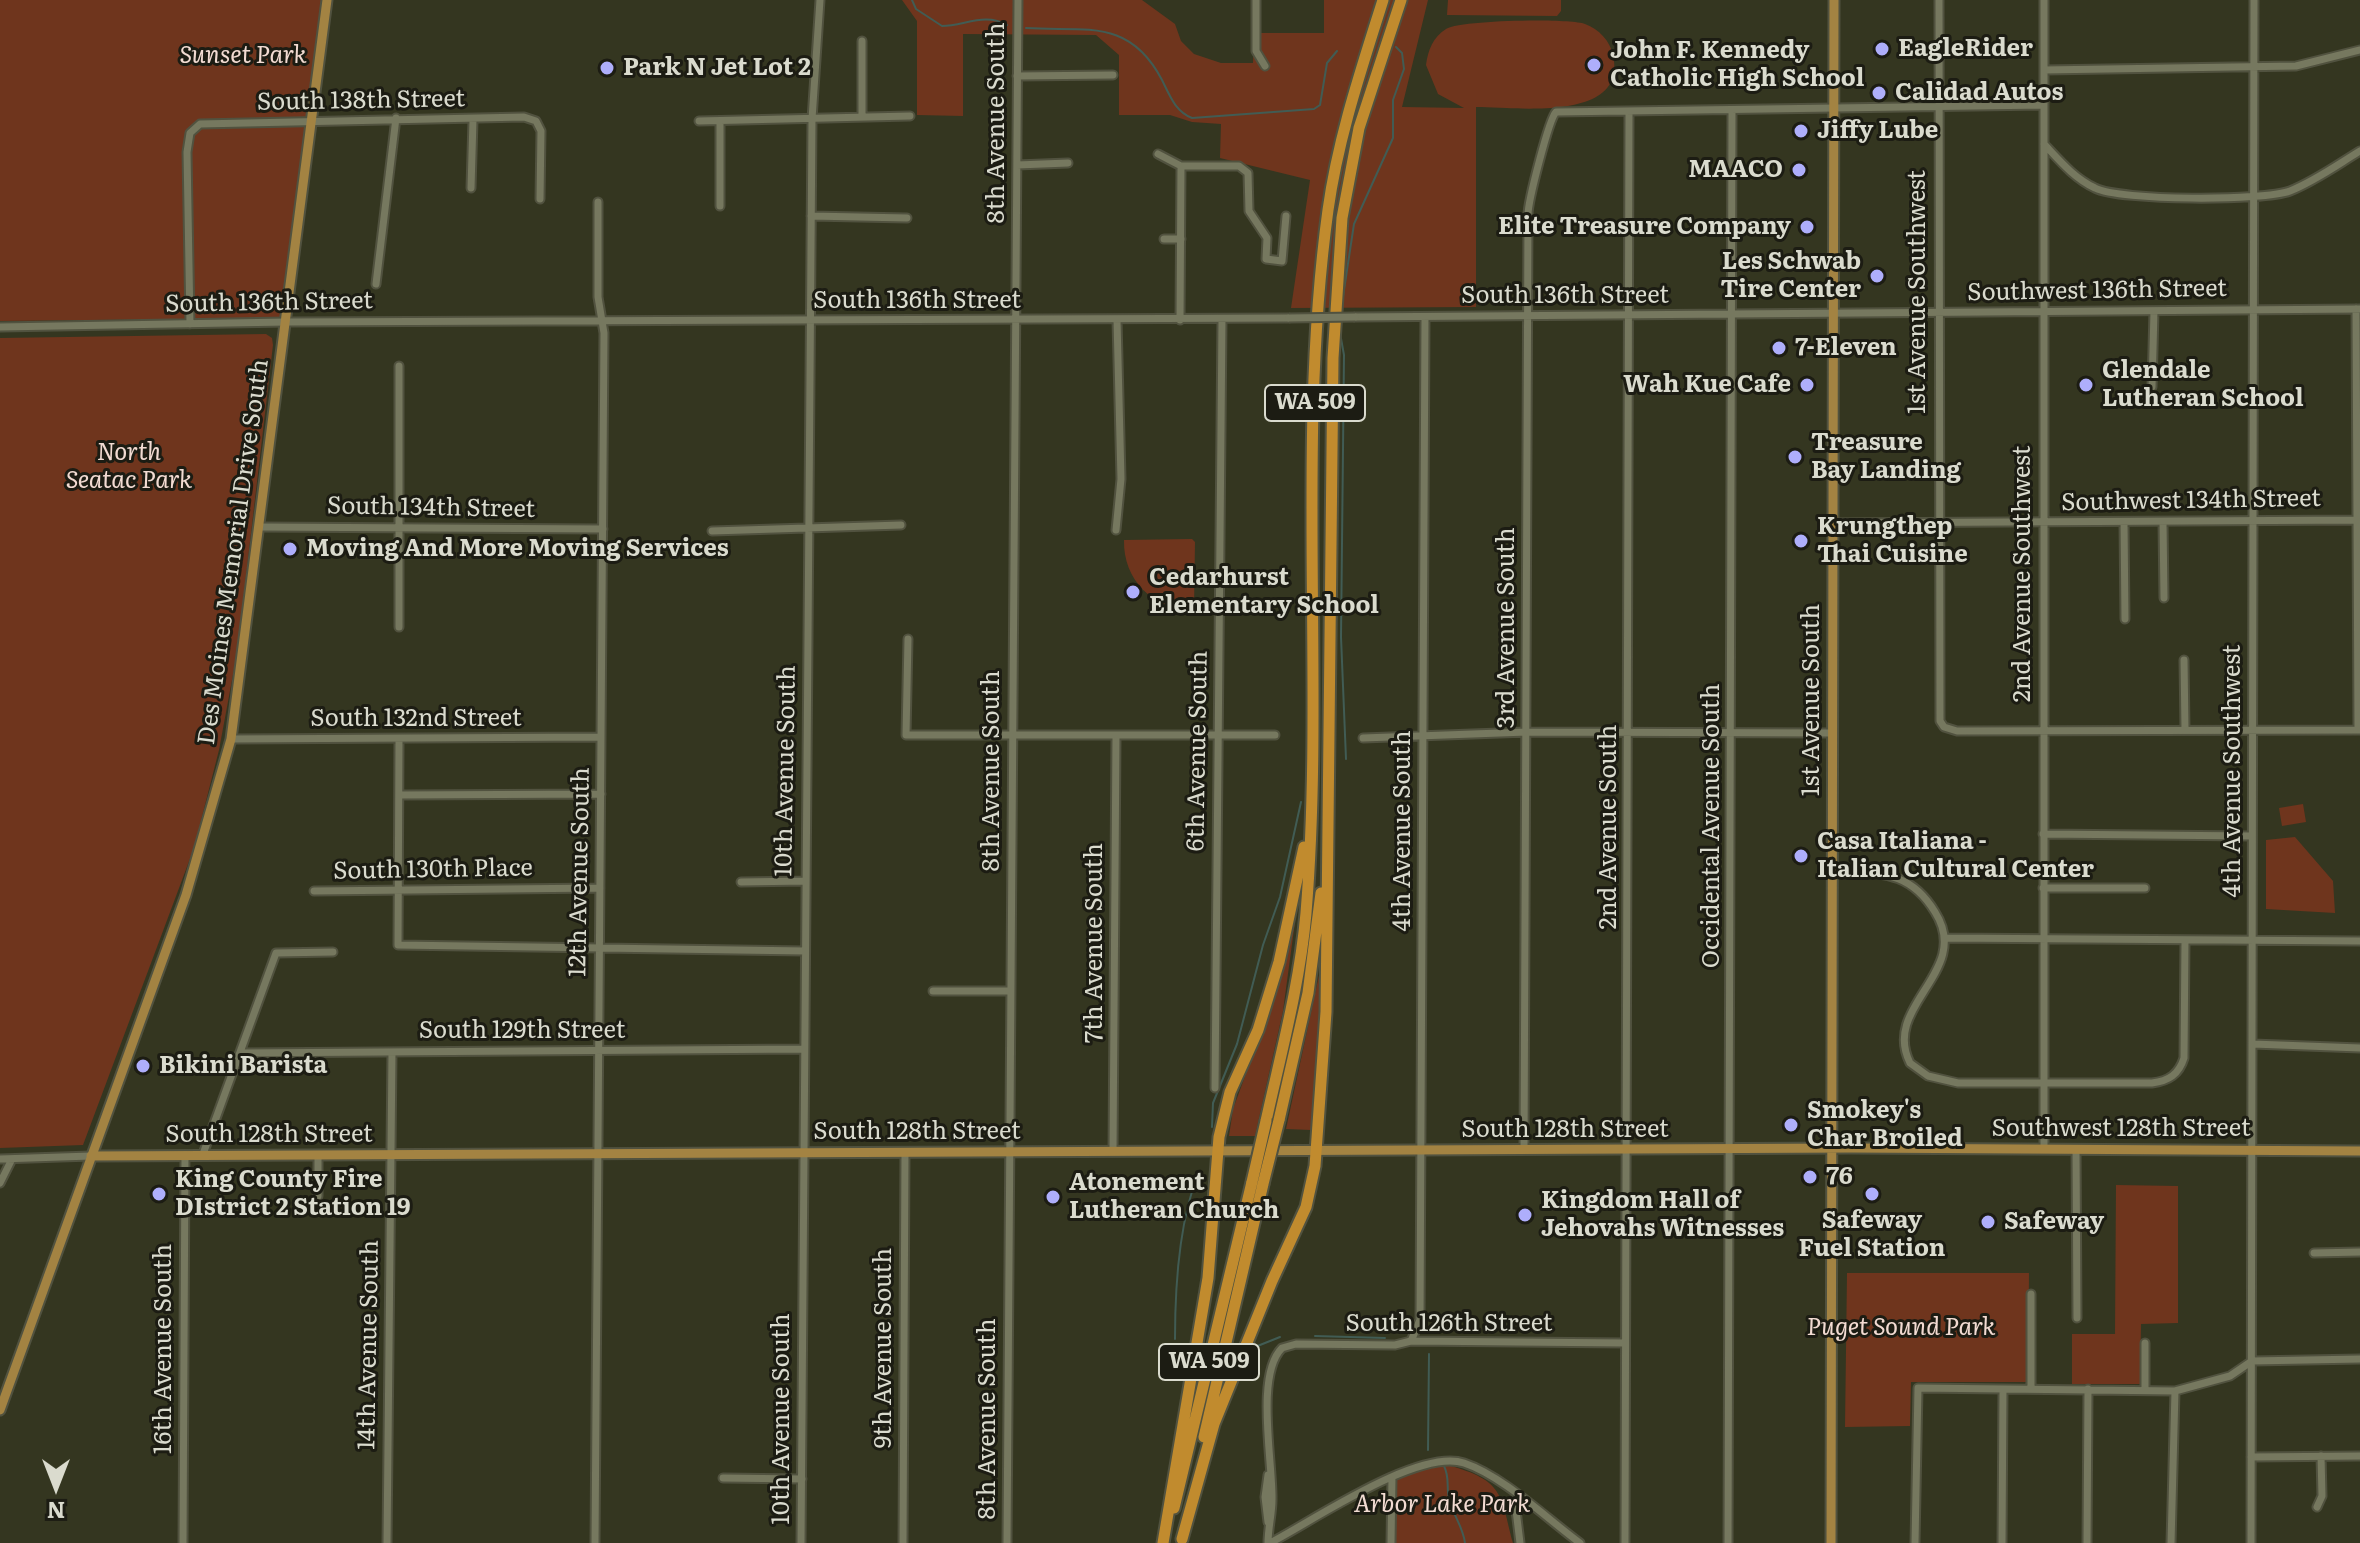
<!DOCTYPE html>
<html>
<head>
<meta charset="utf-8">
<style>
	body { margin:0 }
	#map { position:relative; width:2360px; height:1543px; overflow:hidden; background:#343620; font-family:Literata,serif }
	canvas { display:block }
	.north { position:absolute; left:16px; top:1447px; width:80px; height:80px; -webkit-text-stroke:6px #1c1c13; paint-order:stroke; rotate:180deg; font-size:22px; font-weight:700; line-height:32px; text-align:center; color:#dadbce }
	.north::after { content:''; display:block; margin:auto; width:28px; height:36px; background:#dadbce; clip-path:polygon(50% 0,100% 100%,50% 72%,0 100%) }
</style>
</head>
<body>
<div id="map">
<canvas width="2360" height="1543"></canvas>
<div class="north">N</div>
</div>
<script>
const context = document.querySelector('canvas').getContext('2d');
context.lineJoin = 'round';
function fill(path, color) { context.fillStyle = color; context.fill(path, 'evenodd'); }
function stroke(path, color, width, dash) { context.strokeStyle = color; context.lineWidth = width; context.lineCap = dash ? 'butt' : 'round'; context.setLineDash(dash || []); context.stroke(path); }
function label(font, color, halo, rows, align = 'center') {
  context.font = font + ' Literata,serif'; context.lineWidth = 6; context.setLineDash([]); context.textBaseline = 'middle'; context.strokeStyle = halo; context.fillStyle = color; for (const [text, x, y, turn = 0] of rows) {
    context.save(); context.translate(x, y); context.rotate((+turn || 0) * Math.PI / 180); context.textAlign = isNaN(turn) ? turn : align; if (halo) context.strokeText(text, 0, 0); context.fillText(text, 0, 0); context.restore();
  }
}
fill(new Path2D(`
	M0 0H323L283 318 0 321Z
	M902 0H1142L1175 24 1181 41 1194 54 1221 63H1253L1254 33H1324V0H1428L1402 107 1464 108 1438 94 1426 65C1428 50 1433 37 1446 29 1461 20 1568 18 1585 24 1599 29 1610 41 1613 55 1628 123 1515 107 1476 107V307L1291 308 1310 180 1220 158 1221 124 1192 122 1170 115H1119V55L1096 35 963 34V116L917 115V21Z
	M1448 0H1561V11L1557 16 1447 15Z
	M266 334 272 338 273 345 237 653 219 750 194 848 83 1145 0 1148V338Z
	M1192 539 1195 542 1194 609C1154 610 1123 581 1124 540Z
	M2303 804 2306 822 2282 826 2279 808Z
	M2295 837 2333 881 2335 913 2266 909V840Z
	M1297 907 1283 1011 1255 1136H1229L1233 1109 1279 984Z
	M1321 966 1324 968 1311 1130 1286 1129Z
	M2116 1185 2178 1186V1323L2141 1324 2140 1384H2072V1334H2115Z
	M1847 1273H2029L2028 1382H1911L1910 1426 1845 1427Z
	M1448 1465C1504 1481 1500 1493 1513 1543H1395V1481L1418 1471Z`), '#6f351d');
stroke(new Path2D(`
	M912 0 916 9 942 26C964 26 985 12 1007 25
	M1026 28C1085 32 1129 17 1162 80 1170 96 1175 111 1192 118L1314 109 1320 105 1327 63 1337 51
	M1342 303 1354 224 1393 138V100L1404 69 1402 53 1396 47
	M1340 333 1344 355 1341 637 1346 759
	M1212 1127 1213 1103 1237 1044 1263 945 1280 897 1301 802
	M1315 1336 1385 1338
	M1175 1339C1175 1288 1179 1222 1198 1174
	M1255 1347 1280 1337
	M1428 1450 1429 1354
	M1444 1466C1450 1478 1446 1486 1449 1498 1452 1514 1463 1526 1465 1543`), '#415c54', 2);
const minor = new Path2D(`
	M1256 0V51L1265 66
	M1939 0 1940 721 1944 727 1957 731 2360 730
	M2044 0V1149
	M862 41V117
	M2044 70 2296 66 2360 50
	M1017 76 1113 75
	M699 121 910 116
	M720 121V206
	M2044 144C2060 161 2074 178 2095 188 2120 201 2264 201 2290 191 2315 181 2337 165 2360 151
	M1158 154 1181 166H1239L1248 173 1249 211 1267 238 1266 259 1282 261 1286 216
	M1017 165 1068 163
	M471 188 473 120
	M811 216 907 218
	M1164 239H1181
	M376 284 396 118
	M2356 309 2358 730
	M1355 317 2360 309
	M1180 320 1181 166
	M190 324 187 152 190 133 200 124 524 117 536 121 541 131 540 199
	M0 327 286 322 1289 318
	M2152 387 2154 311
	M2124 522 2125 619
	M2163 522 2164 598
	M1831 523 2360 520
	M259 527 603 529
	M1116 530 1121 479 1117 320
	M712 531 901 525
	M399 627V366
	M908 639 906 735H1275
	M2184 660 2185 729
	M1363 738 1527 732 1832 733
	M231 739 601 737
	M399 741 398 945 805 951
	M399 795 601 794
	M2043 834 2252 836
	M1833 870C1878 874 1909 869 1935 912 1973 972 1881 1005 1910 1063L1928 1076 1958 1083H2152C2169 1081 2179 1074 2184 1058L2185 940
	M741 882 805 881
	M2043 888H2145
	M314 891 600 888
	M1946 938 2360 941
	M933 991H1011
	M2253 1044 2360 1048
	M240 1053 804 1049
	M1215 1088 1222 319
	M2076 1149 2077 1318
	M1524 1150 1528 215C1528 201 1549 119 1556 112L2044 105
	M1113 1151 1116 736
	M203 1154 276 953 333 952
	M0 1159 91 1156
	M0 1183 12 1159
	M318 1196V1155
	M2314 1253 2360 1252
	M2031 1294V1389
	M1411 1341 1420 1320 1425 317
	M2145 1343V1390
	M2251 1457 2360 1456
	M723 1478 802 1479
	M2317 1507 2322 1496 2321 1456
	M1268 1522 1265 1497 1268 1475
	M183 1543 185 1155
	M387 1543 392 1052
	M595 1543 604 333 598 297V202
	M801 1543 812 119 820 0
	M903 1543 905 1153
	M1007 1543 1018 0
	M1268 1543C1268 1528 1272 1514 1272 1500 1273 1463 1255 1375 1282 1348L1296 1344 1395 1345 1411 1341 1625 1343
	M1270 1543C1314 1520 1419 1448 1464 1463 1503 1476 1546 1518 1580 1543
	M1391 1543 1392 1477
	M1520 1543 1516 1510 1521 1499
	M1625 1543 1629 112
	M1728 1543 1732 110
	M1915 1543 1918 1388 2175 1391 2230 1376 2252 1361 2360 1359
	M2002 1543 2003 1389
	M2087 1543 2088 1389
	M2171 1543 2175 1391
	M2251 1543 2254 0`);
const major = new Path2D(`
	M91 1156 1852 1148 2360 1151
	M0 1410 186 895 231 739 327 0
	M1831 1543 1834 0`);
const highway = new Path2D(`
	M1279 1120 1308 993 1321 893
	M1266 1121C1281 1053 1300 983 1306 913 1325 680 1296 443 1328 210 1338 138 1361 70 1383 0
	M1204 1437 1263 1184
	M1174 1508 1252 1182
	M1182 1539 1214 1424 1272 1281 1306 1207 1315 1166 1326 1012 1333 358 1342 218 1359 128 1401 0
	M1163 1543 1208 1278 1219 1137 1230 1092 1258 1030 1279 962 1304 847`);
stroke(minor, '#51523f', 11);
stroke(major, '#51523f', 13);
stroke(highway, '#51523f', 15);
stroke(minor, '#76785f', 7);
stroke(major, '#a38342', 9);
stroke(highway, '#c18b2e', 11);
const minorBridge = new Path2D(`
	M1289 318 1355 317`);
const highwayBridge = new Path2D(`
	M1252 1182 1266 1121
	M1263 1184 1279 1120`);
stroke(minorBridge, '#51523f', 11, []);
stroke(highwayBridge, '#51523f', 15, []);
stroke(minorBridge, '#76785f', 7);
stroke(highwayBridge, '#c18b2e', 11);
for (const [x, y, r, color] of [
	[1882,49,8,"#aeaefb"],
	[1594,65,8,"#aeaefb"],
	[607,68,8,"#aeaefb"],
	[1879,93,8,"#aeaefb"],
	[1801,131,8,"#aeaefb"],
	[1799,170,8,"#aeaefb"],
	[1807,227,8,"#aeaefb"],
	[1877,276,8,"#aeaefb"],
	[1779,348,8,"#aeaefb"],
	[1807,385,8,"#aeaefb"],
	[2086,385,8,"#aeaefb"],
	[1795,457,8,"#aeaefb"],
	[1801,541,8,"#aeaefb"],
	[290,549,8,"#aeaefb"],
	[1133,592,8,"#aeaefb"],
	[1801,856,8,"#aeaefb"],
	[143,1066,8,"#aeaefb"],
	[1791,1125,8,"#aeaefb"],
	[1810,1177,8,"#aeaefb"],
	[159,1194,8,"#aeaefb"],
	[1872,1194,8,"#aeaefb"],
	[1053,1197,8,"#aeaefb"],
	[1525,1215,8,"#aeaefb"],
	[1988,1222,8,"#aeaefb"]
]) { const dot = new Path2D(); dot.arc(x, y, r, 0, 2 * Math.PI); context.fillStyle = color; context.fill(dot); stroke(dot, '#1c1c13', 3); }
for (const [x, y, w] of [
	[1315,403,100],
	[1209,1362,100]
]) { const box = new Path2D(); box.roundRect(x - w / 2, y - 18, w, 36, 6); context.fillStyle = '#1c1c13'; context.fill(box); stroke(box, '#dadbce', 2); }
label('bold 22px', '#dadbce', null, [
	["WA 509",1315,403],
	["WA 509",1209,1362]
]);
label('bold 24px', '#dadbce', '#1c1c13', [
	["EagleRider",1898,49],
	["John F. Kennedy",1610,51],
	["Catholic High School",1610,79],
	["Park N Jet Lot 2",623,68],
	["Calidad Autos",1895,93],
	["Jiffy Lube",1817,131],
	["MAACO",1783,170,"right"],
	["Elite Treasure Company",1791,227,"right"],
	["Les Schwab",1861,262,"right"],
	["Tire Center",1861,290,"right"],
	["7-Eleven",1795,348],
	["Glendale",2102,371],
	["Lutheran School",2102,399],
	["Wah Kue Cafe",1791,385,"right"],
	["Treasure",1811,443],
	["Bay Landing",1811,471],
	["Krungthep",1817,527],
	["Thai Cuisine",1817,555],
	["Moving And More Moving Services",306,549],
	["Cedarhurst",1149,578],
	["Elementary School",1149,606],
	["Casa Italiana -",1817,842],
	["Italian Cultural Center",1817,870],
	["Bikini Barista",159,1066],
	["Smokey's",1807,1111],
	["Char Broiled",1807,1139],
	["76",1826,1177],
	["King County Fire",175,1180],
	["DIstrict 2 Station 19",175,1208],
	["Atonement",1069,1183],
	["Lutheran Church",1069,1211],
	["Kingdom Hall of",1541,1201],
	["Jehovahs Witnesses",1541,1229],
	["Safeway",1872,1221,"center"],
	["Fuel Station",1872,1249,"center"],
	["Safeway",2004,1222]
], 'left');
label('italic 24px', '#f2dbd2', '#1c1c13', [
	["Sunset Park",243,56],
	["North",129,453],
	["Seatac Park",129,481],
	["Puget Sound Park",1901,1328],
	["Arbor Lake Park",1442,1505]
]);
label('24px', '#dadbce', '#1c1c13', [
	["South 138th Street",361,101,-1],
	["8th Avenue South",997,123,-90],
	["Southwest 136th Street",2097,291,-1],
	["1st Avenue Southwest",1918,292,-90],
	["South 136th Street",1565,296],
	["South 136th Street",917,301],
	["South 136th Street",269,303,-1],
	["Southwest 134th Street",2191,501,-1],
	["South 134th Street",431,508,1],
	["Des Moines Memorial Drive South",234,552,-82],
	["2nd Avenue Southwest",2023,574,-90],
	["3rd Avenue South",1507,628,-90],
	["1st Avenue South",1812,700,-90],
	["South 132nd Street",416,719],
	["6th Avenue South",1198,751,-89],
	["10th Avenue South",786,771,-89],
	["8th Avenue South",992,771,-90],
	["4th Avenue Southwest",2233,771,-90],
	["Occidental Avenue South",1712,826,-90],
	["2nd Avenue South",1609,827,-90],
	["4th Avenue South",1403,831,-90],
	["South 130th Place",433,870,-1],
	["12th Avenue South",580,872,-89],
	["7th Avenue South",1095,943,-90],
	["South 129th Street",522,1031],
	["Southwest 128th Street",2121,1129],
	["South 128th Street",1565,1130],
	["South 128th Street",917,1132],
	["South 128th Street",269,1135],
	["South 126th Street",1449,1324],
	["14th Avenue South",369,1345,-89],
	["9th Avenue South",884,1348,-90],
	["16th Avenue South",164,1349,-90],
	["10th Avenue South",782,1419,-90],
	["8th Avenue South",988,1419,-90]
]);
</script>
</body>
</html>
